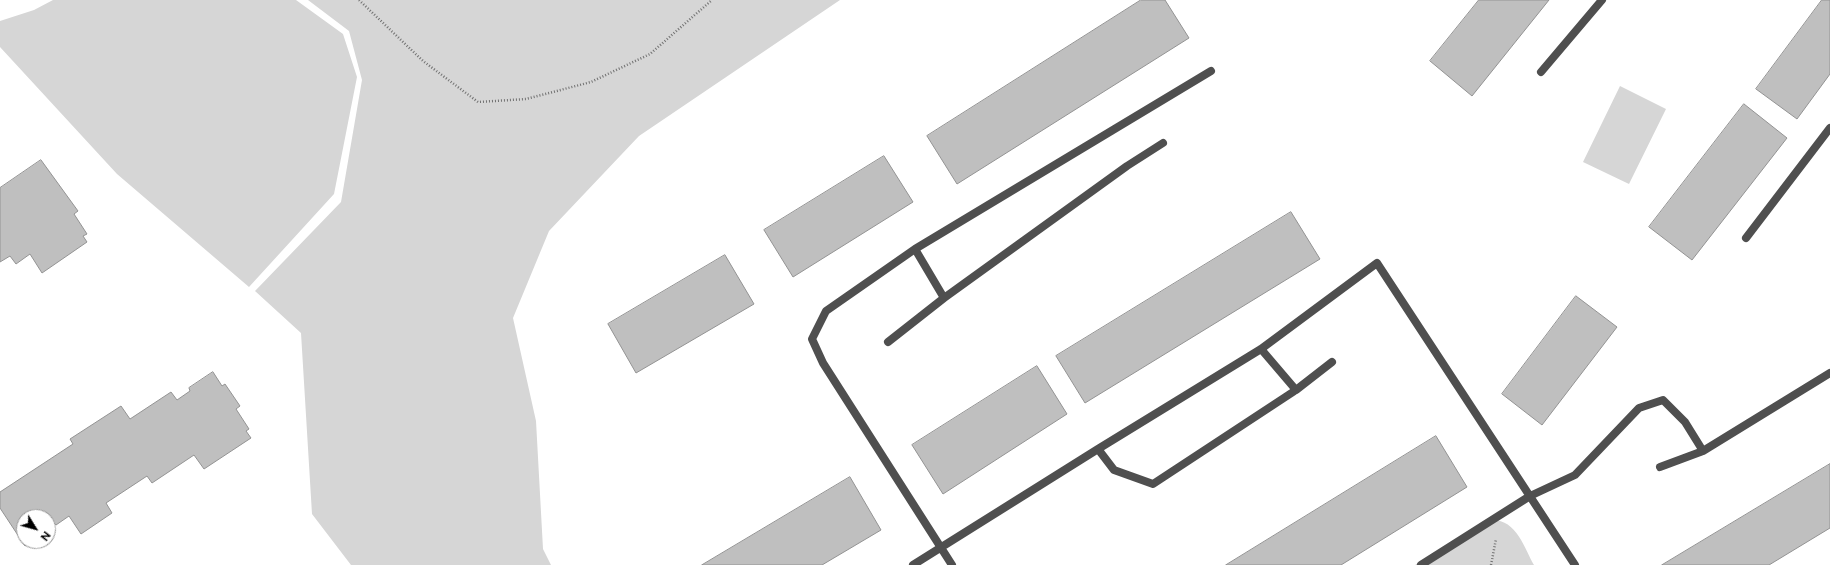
<!DOCTYPE html>
<html>
<head>
<meta charset="utf-8">
<style>
	body { margin:0 }
	#map { position:relative; width:1830px; height:565px; overflow:hidden; background:#fff; font-family:Raleway,sans-serif }
	canvas { display:block }
	.north { position:absolute; left:16px; top:509px; width:40px; height:40px; box-sizing:border-box; background:#fff; border:1px solid #999; border-radius:50%; rotate:127deg; font-size:11px; font-weight:700; line-height:16px; text-align:center; color:#000 }
	.north::after { content:''; display:block; margin:auto; width:14px; height:18px; background:#000; clip-path:polygon(50% 0,100% 100%,50% 72%,0 100%) }
</style>
</head>
<body>
<div id="map">
<canvas width="1830" height="565"></canvas>
<div class="north">N</div>
</div>
<script>
const context = document.querySelector('canvas').getContext('2d');
context.lineJoin = 'round';
function fill(path, color) { context.fillStyle = color; context.fill(path, 'evenodd'); }
function stroke(path, color, width, dash) { context.strokeStyle = color; context.lineWidth = width; context.lineCap = dash ? 'butt' : 'round'; context.setLineDash(dash || []); context.stroke(path); }
fill(new Path2D(`
	M53 0H296L343 34 357 77 334 194 249 287 117 174 0 47V21L34 10Z
	M308 0H840L639 136 549 231 513 318 536 421 543 549 551 565H351L312 514 301 333 255 291 341 202 362 80 349 31Z
	M1620 86 1666 109 1629 184 1583 162Z
	M1490 520C1516 518 1524 547 1534 565H1415Z`), '#d6d6d6');
const building = new Path2D(`
	M1141 0H1165L1189 38 957 184 927 136Z
	M1479 0H1549L1472 96 1430 61Z
	M1822 0H1830V74L1797 119 1756 89Z
	M1744 104 1787 138 1692 260 1649 227Z
	M884 156 913 202 793 277 764 230Z
	M41 160 78 211 74 214 87 234 83 236 87 242 42 273 30 254 16 264 10 256 0 262V188Z
	M1291 212 1320 259 1085 403 1056 356Z
	M725 255 754 304 636 373 608 324Z
	M1576 296 1617 327 1542 425 1502 394Z
	M1037 366 1067 414 943 494 912 445Z
	M213 372 222 386 225 384 240 406 236 409 249 429 246 431 251 438 204 469 194 455 152 483 147 476 106 503 112 513 81 534 69 516 56 525 53 522 48 525V517H24V541H32L25 546 0 508V492L73 444 70 439 121 406 130 419 171 392 177 400 190 391 189 388Z
	M1436 436 1467 487 1341 565H1226Z
	M1830 464V528L1769 565H1662Z
	M850 477 881 530 822 565H702Z`);
fill(building, '#bfbfbf');
stroke(building, '#939393', 1);
stroke(new Path2D(`
	M359 0 423 61 478 102 526 99 591 82 650 54 712 0
	M1491 565 1496 539`), '#717171', 2.5, [1, 2]);
stroke(new Path2D(`
	M1541 72 1602 0
	M1746 238 1830 128
	M915 249 944 298
	M888 342 944 298 1127 166 1163 143
	M1261 349 1296 390
	M1098 449 1114 470 1153 484 1296 390 1332 362
	M1660 467 1703 451 1830 373
	M913 565 1098 449 1261 349 1377 263 1575 565
	M952 565 823 363 812 339 826 311 915 249 1211 71
	M1421 565 1530 496 1575 475 1639 408 1663 400 1685 422 1703 451`), '#4f4f4f', 8);
</script>
</body>
</html>
